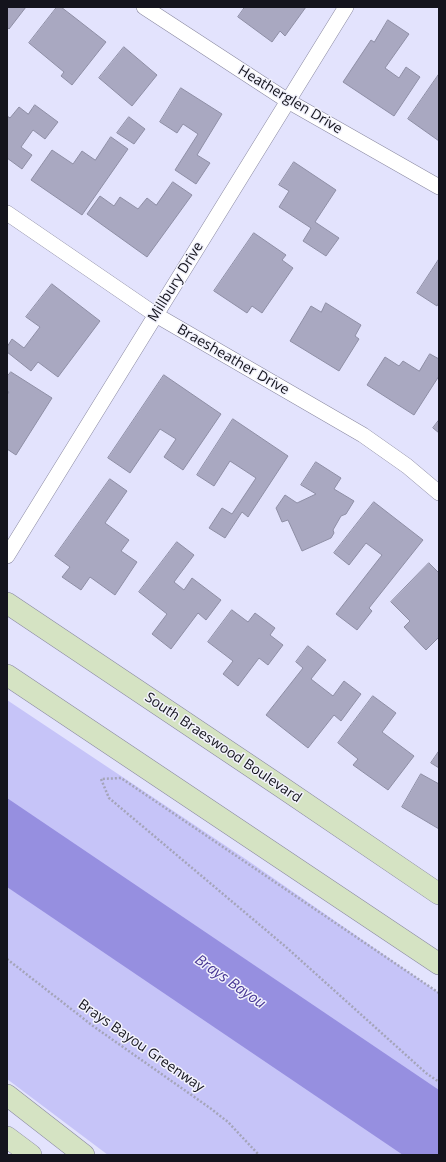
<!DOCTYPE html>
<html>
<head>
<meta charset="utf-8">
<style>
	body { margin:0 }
	#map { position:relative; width:446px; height:1162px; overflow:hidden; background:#e3e3fd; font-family:"Open Sans",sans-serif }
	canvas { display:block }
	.frame { position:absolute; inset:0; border:8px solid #14141d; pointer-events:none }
</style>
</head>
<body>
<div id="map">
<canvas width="446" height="1162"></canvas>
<div class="frame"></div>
</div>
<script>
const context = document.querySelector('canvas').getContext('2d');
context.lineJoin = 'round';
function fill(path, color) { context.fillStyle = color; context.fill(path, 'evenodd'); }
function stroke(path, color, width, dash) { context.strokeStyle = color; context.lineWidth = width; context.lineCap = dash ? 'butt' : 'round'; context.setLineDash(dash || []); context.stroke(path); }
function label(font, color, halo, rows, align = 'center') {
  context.font = font + ' "Open Sans",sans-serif'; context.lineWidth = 3; context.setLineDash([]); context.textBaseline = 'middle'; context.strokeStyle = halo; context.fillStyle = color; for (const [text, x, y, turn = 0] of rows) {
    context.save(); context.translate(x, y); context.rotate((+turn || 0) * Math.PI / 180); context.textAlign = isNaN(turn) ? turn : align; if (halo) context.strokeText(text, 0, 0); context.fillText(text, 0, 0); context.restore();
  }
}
fill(new Path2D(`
	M7 700 247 860 439 993V1155H108L7 1079Z`), '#c6c4f8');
fill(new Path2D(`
	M7 798 439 1090V1155H403L7 887Z`), '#968fe0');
const building = new Path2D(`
	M7 7H26L9 29 7 27Z
	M57 7H61L74 17 106 42 72 85 61 76 64 72 29 43Z
	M245 7H306L285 36 280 31 272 42 238 17Z
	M388 20 409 34 385 68 399 78 406 67 420 77 394 116 343 82 371 40 374 42Z
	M124 47 157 75 132 106 99 78Z
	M439 74V141L408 119Z
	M181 88 222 114 197 155 210 163 196 184 175 170 198 134 183 124 177 133 160 122Z
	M35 105 58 122 45 139 33 130 21 147 32 155 22 169 7 158V116L10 118 19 107 28 114Z
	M129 117 145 129 134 144 117 133Z
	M111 137 128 149 82 215 31 180 52 150 73 164 82 151 95 160Z
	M294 162 336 190 315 222 339 238 326 256 303 241 311 228 279 207 289 191 279 185Z
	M173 182 192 195 147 257 87 214 100 196 114 206 120 197 138 209 147 198 156 205Z
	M254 233 286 255 282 260 293 268 262 313 252 306 247 313 214 291Z
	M439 259V302L437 306 417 293Z
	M52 284 100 321 58 377 38 362 31 371 7 352V347L12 339 24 348 40 327 26 317Z
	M326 303 361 325 355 336 359 339 339 371 290 341 311 306 321 312Z
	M430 354 439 359V376L414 415 367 385 385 357 399 366 403 361 419 371Z
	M11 372 52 398 16 455 7 449V395L9 392 7 391V377Z
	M164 375 221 414 183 470 164 457 176 439 160 429 130 473 108 458Z
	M233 419 288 456 248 517 242 512 225 538 209 528 222 508 232 514 256 478 230 461 214 486 197 475Z
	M439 420V433L433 428Z
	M316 462 341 478 334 489 354 501 346 514 341 516 333 530 334 533 331 538 302 551 288 520 282 522 276 508 285 495 297 503 316 494 301 485Z
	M110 479 127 491 105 523 129 540 121 551 137 562 115 595 90 577 81 590 62 577 70 567 55 556Z
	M374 502 423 540 369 608 372 611 357 630 336 614 382 555 366 543 349 565 334 553Z
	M177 542 194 555 174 582 184 590 192 578 221 600 206 620 198 613 171 649 152 634 167 614 139 592Z
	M429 563 439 573V637L426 650 404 627 410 621 391 602Z
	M232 610 248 622 255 613 275 628 270 635 283 645 268 665 259 658 238 686 223 674 233 661 208 642Z
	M308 646 326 660 311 679 333 696 344 681 361 694 341 721 334 715 308 748 266 715 303 668 296 662Z
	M373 696 396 713 382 732 414 756 388 790 353 765 358 759 338 743Z
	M439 751V768L431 763Z
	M421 774 439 784V829L402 807Z`);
fill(building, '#a9a8c1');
stroke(building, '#8e8ea5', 1);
const street = new Path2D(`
	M144 7 288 101 439 187
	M7 213 156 315 363 435 407 466 439 493
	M7 556 346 7`);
const secondary = new Path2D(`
	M7 603 283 788 439 894
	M7 675 439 964
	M7 1095 84 1155
	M7 1137 31 1155`);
stroke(street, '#8a89a1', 16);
stroke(secondary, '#8a89a1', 22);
stroke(new Path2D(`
	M7 959 93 1026 210 1108 228 1122 259 1155
	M439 993 121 778 101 779 109 798 286 947 426 1073 439 1082`), '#a4a4b9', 2.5, [2, 2]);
stroke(street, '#fff', 15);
stroke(secondary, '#d5e3c3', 21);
label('14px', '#14141d', '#f2f2fc', [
	["Heatherglen Drive",290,100,31],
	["Millbury Drive",176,282,-58],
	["Braesheather Drive",233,360,30],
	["South Braeswood Boulevard",223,748,34],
	["Brays Bayou Greenway",141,1046,35]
]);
label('italic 15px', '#483794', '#f2f2fc', [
	["Brays Bayou",230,982,35]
]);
</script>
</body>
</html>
